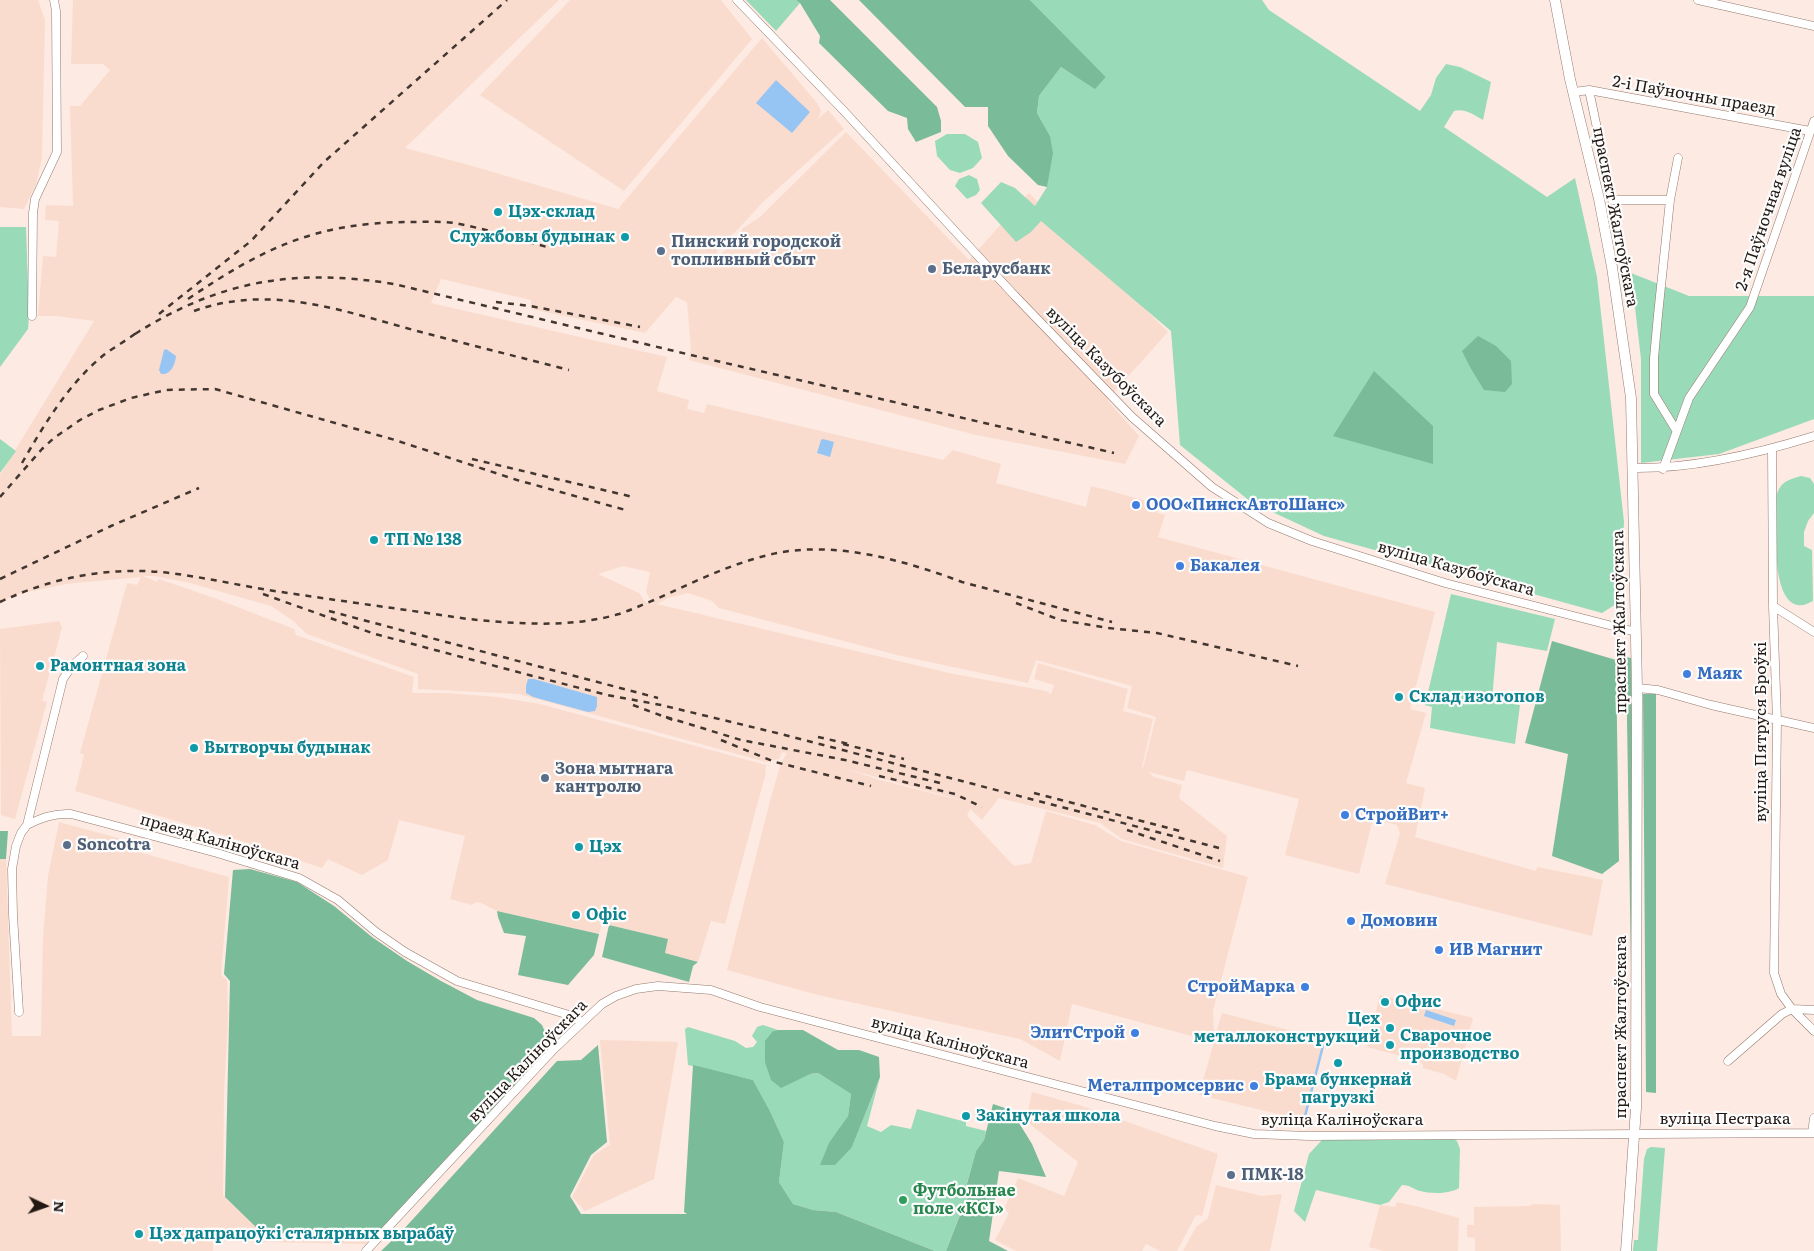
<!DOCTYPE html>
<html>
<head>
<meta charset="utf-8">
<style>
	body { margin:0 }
	#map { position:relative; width:1814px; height:1251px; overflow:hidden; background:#fdeae2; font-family:Literata,serif }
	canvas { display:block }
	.north { position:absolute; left:20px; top:1181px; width:50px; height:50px; -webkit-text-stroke:4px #fcfcfc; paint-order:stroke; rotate:93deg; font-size:14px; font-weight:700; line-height:20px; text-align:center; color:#231914 }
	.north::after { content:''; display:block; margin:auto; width:18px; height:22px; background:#231914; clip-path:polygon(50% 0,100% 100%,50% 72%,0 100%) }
</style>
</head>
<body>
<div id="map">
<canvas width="1814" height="1251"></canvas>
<div class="north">N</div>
</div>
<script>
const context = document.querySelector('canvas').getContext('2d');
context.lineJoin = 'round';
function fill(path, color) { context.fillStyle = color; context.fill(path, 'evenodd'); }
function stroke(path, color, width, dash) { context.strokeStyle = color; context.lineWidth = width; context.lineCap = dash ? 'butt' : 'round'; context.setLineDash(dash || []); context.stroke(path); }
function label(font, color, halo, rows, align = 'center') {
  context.font = font + ' Literata,serif'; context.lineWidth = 4.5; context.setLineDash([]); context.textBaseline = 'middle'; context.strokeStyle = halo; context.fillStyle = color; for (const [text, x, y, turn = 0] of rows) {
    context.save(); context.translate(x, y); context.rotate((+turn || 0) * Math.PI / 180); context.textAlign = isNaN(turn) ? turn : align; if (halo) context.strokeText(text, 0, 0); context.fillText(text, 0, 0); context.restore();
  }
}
fill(new Path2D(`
	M0 0H38L45 20 42 157 36 184 24 209 0 207Z
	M73 0H559L405 148 469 165 618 209 762 38 817 103 821 111 818 119 828 110 844 129 763 202 739 228 717 249 718 262 721 254 737 239 743 228 760 217 846 132 969 260 1029 193 1168 332 1107 400 1139 436 1125 464 976 435 689 360 691 349 687 302 676 297 645 333 531 309V300L441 279 431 303 667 357 657 391 689 400 687 409 704 413 707 404 943 460 953 450 1001 464 996 483 1086 507 1091 486 1111 491 1159 505 1157 513 1165 515 1158 537 1435 612 1410 709 1426 713 1406 783 1425 788 1415 837 1536 871 1537 867 1603 880 1592 936 1385 884 1400 833 1397 825 1373 819 1359 874 1285 855 1299 799 1187 770 1184 781 1148 772 1154 777 1182 785 1179 798 1227 836 1223 868 1122 839 1100 823 999 798 982 820 970 809 967 816 1014 866 1031 863 1046 811 1095 825 1121 841 1248 877 1213 1011 1214 1039 1222 1013 1324 1039 1303 1120 1199 1095 1214 1042 1072 1004 1060 1061 1020 1039 818 995 727 970 771 797 781 763 787 753 782 752 779 759 766 762 519 694 418 689V674L307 634 292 620 271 606 190 583 154 576H143L157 582 159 579 217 599 294 629 296 635 414 677 412 693H446L497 697 540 704 766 765 765 776 725 924 711 921 698 962 665 953 667 939 602 923 599 934 497 911 481 903 476 902 472 905 450 899 465 836 399 820 388 860 362 875 328 859 322 868 220 834 75 791 84 755 80 753 127 583 137 585 141 577 66 584 13 595 0 604V475L94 321 56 316H38L43 256 56 257 59 221 45 220 46 205 73 206 70 106H80L110 70 103 64H71ZM623 566 650 572 646 592 653 604 645 602 639 593 598 574ZM688 593 712 601 719 608 897 655 1028 683 1036 660 1132 686 1127 708 1156 717 1143 768 1142 767 1153 719 1123 711 1128 689 1038 663 1034 679 1054 685 1051 694 1046 691 949 673 657 604 668 598ZM846 769 958 799 959 800 880 780Z
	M570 0H721L752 39 624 191 480 95Z
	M59 621 62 627 53 662 58 663 56 672 50 671 42 701 47 702 15 819 1 815 0 629Z
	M59 822 129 841 131 850 229 877 221 975 227 980 228 1018 224 1094 223 1195 262 1233 372 1235 374 1237 366 1244 213 1241V1251H0V859H6L12 1036H41L43 937 48 876Z
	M1380 995 1473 1018 1456 1081 1444 1074 1423 1068V1065L1420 1061 1367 1047Z
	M600 1040 678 1042 654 1179 585 1211 572 1197 594 1155 610 1145Z
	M1032 1092 1082 1106 1218 1154 1202 1216 1196 1215 1177 1251H1160L1146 1244 1142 1251H1016L995 1240 1009 1213 1004 1209 1018 1178 1064 1196 1078 1162 1026 1121Z
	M1216 1185 1262 1196 1282 1194 1270 1251H1183L1196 1227 1208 1218Z
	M1397 1202 1420 1207 1459 1218 1458 1251H1384L1369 1247 1380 1205 1395 1207Z
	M1533 1204 1560 1205 1561 1251H1475V1238L1467 1237V1225H1474V1207L1529 1206Z`), '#fadcce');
fill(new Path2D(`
	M746 0H796L800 3 776 31Z
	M1030 0H1262L1269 10 1420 111 1431 95 1436 78 1446 64 1460 67 1491 82 1483 120C1474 115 1465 108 1454 111L1444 127 1547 197 1575 178 1597 277 1624 522 1619 602 1602 613 1324 536 1251 502 1180 445 1171 331 1041 221 1031 232 1016 242 981 203 1001 182 1015 188 1035 206 1047 187 1050 136 1037 113 1039 96 1061 67 1095 88 1106 77Z
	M947 134H965L978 142 982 158 973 168 960 173 950 170 937 156 935 141Z
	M969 175 977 179 980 190 976 195 967 199 955 186 959 179Z
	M0 227H26L29 315 28 329 0 367Z
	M1631 273 1689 296H1814V419L1719 454 1641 463V359Z
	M0 439 16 451 0 473Z
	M1801 476 1810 478 1814 484V513L1808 521 1804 532V546L1812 550 1813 601C1807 604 1801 607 1794 604 1774 594 1776 543 1776 524 1776 513 1773 496 1781 486 1785 480 1795 478 1801 476Z
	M1451 594 1555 619 1547 651 1497 642 1492 700 1520 705 1515 744 1430 728 1432 707 1425 705Z
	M763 1025 778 1030 773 1031 810 1074 818 1073 851 1094 848 1116 840 1128 852 1147 880 1077 867 1126 881 1132 891 1125 911 1129 917 1109 966 1122V1126L986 1131 984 1140 976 1151 966 1186 970 1188 946 1251H935L836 1212 813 1210 793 1204 779 1182 784 1142 770 1111 753 1080 688 1065 685 1029 688 1027 735 1041 746 1048 753 1047 757 1042 752 1036 757 1027Z
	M1452 1138 1457 1141 1460 1149 1459 1188C1450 1194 1431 1194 1420 1191 1413 1189 1410 1185 1402 1185L1389 1202 1380 1205 1316 1190 1305 1222 1294 1211 1309 1154 1322 1140Z
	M1651 1147 1665 1148 1657 1251H1633L1634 1240H1638L1644 1159 1647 1149Z`), '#99dab8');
fill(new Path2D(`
	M796 0H830L937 107 941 121V132L916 142 908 129 907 118 888 111 819 43 820 36 800 3Z
	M859 0H1030L1106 77 1095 89 1061 67 1039 96 1037 113 1050 136 1053 153 1047 187 1038 185 1008 156 988 126V107H965Z
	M1478 336 1496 346 1511 361 1512 384 1505 392 1484 390 1470 367 1462 351Z
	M1374 371 1433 426V464L1333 436Z
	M1552 641 1616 660 1619 861 1602 874 1552 856 1568 754 1525 743Z
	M1626 657 1631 658 1634 967H1631Z
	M1643 694H1656V1093L1646 1092Z
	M0 831H8L6 859H0Z
	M250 869 297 882 334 906 372 937 407 961 441 981 477 1000 534 1018 542 1025 546 1034 548 1047 541 1058 382 1229 372 1235 262 1233 225 1197 230 981 224 974 233 870Z
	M497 911 599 934 594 955 568 985 518 975 526 936 504 933 498 917Z
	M609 925 668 939 665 953 698 962 693 966 689 982 602 957Z
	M778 1030H803L838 1050H859L879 1057 880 1077 852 1147 835 1165H820L829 1143 848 1116 851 1094 818 1073 810 1074 781 1088 771 1080 765 1062V1041L773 1031Z
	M598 1045 607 1142 591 1155 570 1196 581 1214H687L684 1212 693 1065 753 1080 770 1111 784 1142 779 1182 793 1204 813 1210 836 1212 935 1251H381L403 1230 557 1061 581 1060Z
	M993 1104 1011 1110 1032 1144 1046 1177 999 1171 989 1241 1008 1251H946L970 1189 966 1187 976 1151 984 1140Z`), '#7abb99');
fill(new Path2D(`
	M776 80 810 112 792 133 756 103Z
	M166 349 176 356C175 365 171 375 161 374L159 370 164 350Z
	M823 439 834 442 830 457 817 453 821 440Z
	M528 679H534L597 697V706L595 711 588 712 533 697 526 693V686Z
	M1426 1010 1456 1020 1454 1026 1424 1016Z`), '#96c5f3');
stroke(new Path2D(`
	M1304 1120 1325 1038 1317 1036`), '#96c5f3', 2.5);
const minor = new Path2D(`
	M737 0 843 110 1015 296 1132 417 1212 487 1268 523 1312 541 1445 583 1636 632
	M1698 0 1814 26
	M1589 90 1612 200H1670
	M1574 92 1589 90 1810 131
	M32 316 33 213 35 199 57 152 56 11 54 0
	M1676 430 1654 394V358L1658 315 1670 200 1678 158
	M1772 449 1773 606 1777 721 1774 973 1781 994 1792 1009 1814 1031
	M1632 468C1693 469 1756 454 1814 436
	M1663 469 1689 398 1750 307 1814 121
	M1773 606 1814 632
	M1637 688 1658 690 1711 705 1814 728
	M27 825C41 818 54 813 71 814L217 853 299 878 338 900 376 932 405 952 457 981 569 1015 582 1022
	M19 1012 13 915 12 869 16 846 21 833 27 825 63 679 72 666 83 656
	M1728 1061 1782 1014 1792 1009 1814 1010
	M1812 1133 1814 1118
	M366 1251 554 1049 602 1004 616 996 636 989 658 986 711 990 760 1007 1215 1126 1254 1134 1309 1136 1814 1133`);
const major = new Path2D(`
	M1555 0 1570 79 1599 199 1612 267 1631 398 1637 688 1636 1108 1626 1251`);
stroke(minor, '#94796d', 9);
stroke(major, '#94796d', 11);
stroke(minor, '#fff', 8);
stroke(major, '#fff', 10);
stroke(new Path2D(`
	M188 299C262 249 314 223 406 222 422 222 440 221 455 223 486 229 517 239 547 247
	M496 302 530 306 640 327
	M194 311C272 283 345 312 421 332 470 345 519 357 569 370
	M159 314 251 241 324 162 507 0
	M135 334C221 280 294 268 394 284L691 355 1114 453
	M472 459 633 497
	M22 463C45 423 69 383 105 354 116 346 129 339 140 330
	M0 497 42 449 54 438 80 420 99 410 131 398 166 390 215 389 395 440 517 480 629 511
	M0 579 111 526 199 488
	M263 594 375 634 529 675 607 695 661 705 781 734 1219 848
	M0 602C55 576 116 565 177 574 214 579 251 588 288 593 348 602 408 610 468 619 517 624 571 628 619 614 631 610 642 605 654 600 694 582 734 562 777 553 838 541 906 561 962 582L1112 622
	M1016 603 1060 620 1108 628 1157 633 1298 666
	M329 611 658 698
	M633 705 673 720
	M666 717 741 740 845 760 940 783
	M818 737 849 744
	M721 740 775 762 871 786
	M843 744 904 759
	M879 776 955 794 982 807
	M1034 793 1184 832
	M1127 830 1220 861`), '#413630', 2.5, [6, 6]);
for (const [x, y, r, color] of [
	[498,212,5,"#0f9aa8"],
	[625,237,5,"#0f9aa8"],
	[661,251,5,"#5c6f8a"],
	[932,269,5,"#5c6f8a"],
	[1136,505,5,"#3f7fe0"],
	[374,540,5,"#0f9aa8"],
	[1180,566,5,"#3f7fe0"],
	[40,666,5,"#0f9aa8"],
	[1687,674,5,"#3f7fe0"],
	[1399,697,5,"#0f9aa8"],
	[194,748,5,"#0f9aa8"],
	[545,778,5,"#5c6f8a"],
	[1345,815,5,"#3f7fe0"],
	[67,845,5,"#5c6f8a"],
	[579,847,5,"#0f9aa8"],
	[576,915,5,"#0f9aa8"],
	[1351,921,5,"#3f7fe0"],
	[1439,950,5,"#3f7fe0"],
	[1305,987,5,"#3f7fe0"],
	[1385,1002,5,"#0f9aa8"],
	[1390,1028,5,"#0f9aa8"],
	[1135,1033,5,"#3f7fe0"],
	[1390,1045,5,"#0f9aa8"],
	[1338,1063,5,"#0f9aa8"],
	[1254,1086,5,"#3f7fe0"],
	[966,1116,5,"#0f9aa8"],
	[1231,1175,5,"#5c6f8a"],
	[903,1200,5,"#2e9e5b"],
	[139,1234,5,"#0f9aa8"]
]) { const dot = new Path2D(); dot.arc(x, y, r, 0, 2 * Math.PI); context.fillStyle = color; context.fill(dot); stroke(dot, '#fcfcfc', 2); }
label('16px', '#231914', '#fcfcfc', [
	["2-і Паўночны праезд",1694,96,10],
	["2-я Паўночная вуліца",1769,209,-71],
	["праспект Жалтоўскага",1615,217,79],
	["вуліца Казубоўскага",1106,367,45],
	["вуліца Казубоўскага",1456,569,16],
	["праспект Жалтоўскага",1620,622,-91],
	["вуліца Пятруся Броўкі",1761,732,-90],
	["праезд Каліноўскага",220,842,16],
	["праспект Жалтоўскага",1621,1027,-90],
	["вуліца Каліноўскага",950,1043,15],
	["вуліца Каліноўскага",528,1061,-46],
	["вуліца Пестрака",1725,1119],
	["вуліца Каліноўскага",1342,1120]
]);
label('bold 16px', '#0d838f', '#fcfcfc', [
	["Цэх-склад",508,212],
	["Службовы будынак",615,237,"right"],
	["ТП № 138",384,540],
	["Рамонтная зона",50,666],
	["Склад изотопов",1409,697],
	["Вытворчы будынак",204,748],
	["Цэх",589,847],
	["Офіс",586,915],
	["Офис",1395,1002],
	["Цех",1380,1019,"right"],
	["металлоконструкций",1380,1037,"right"],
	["Сварочное",1400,1036],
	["производство",1400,1054],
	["Брама бункернай",1338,1080,"center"],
	["пагрузкі",1338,1098,"center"],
	["Закінутая школа",976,1116],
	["Цэх дапрацоўкі сталярных вырабаў",149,1234]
], 'left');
label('bold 16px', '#4e5e75', '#fcfcfc', [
	["Пинский городской",671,242],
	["топливный сбыт",671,260],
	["Беларусбанк",942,269],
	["Зона мытнага",555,769],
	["кантролю",555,787],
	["Soncotra",77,845],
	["ПМК-18",1241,1175]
], 'left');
label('bold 16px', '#366cbe', '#fcfcfc', [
	["ООО«ПинскАвтоШанс»",1146,505],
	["Бакалея",1190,566],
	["Маяк",1697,674],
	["СтройВит+",1355,815],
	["Домовин",1361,921],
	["ИВ Магнит",1449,950],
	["СтройМарка",1295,987,"right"],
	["ЭлитСтрой",1125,1033,"right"],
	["Металпромсервис",1244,1086,"right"]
], 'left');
label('bold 16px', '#27864d', '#fcfcfc', [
	["Футбольнае",913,1191],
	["поле «КСІ»",913,1209]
], 'left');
</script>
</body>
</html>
